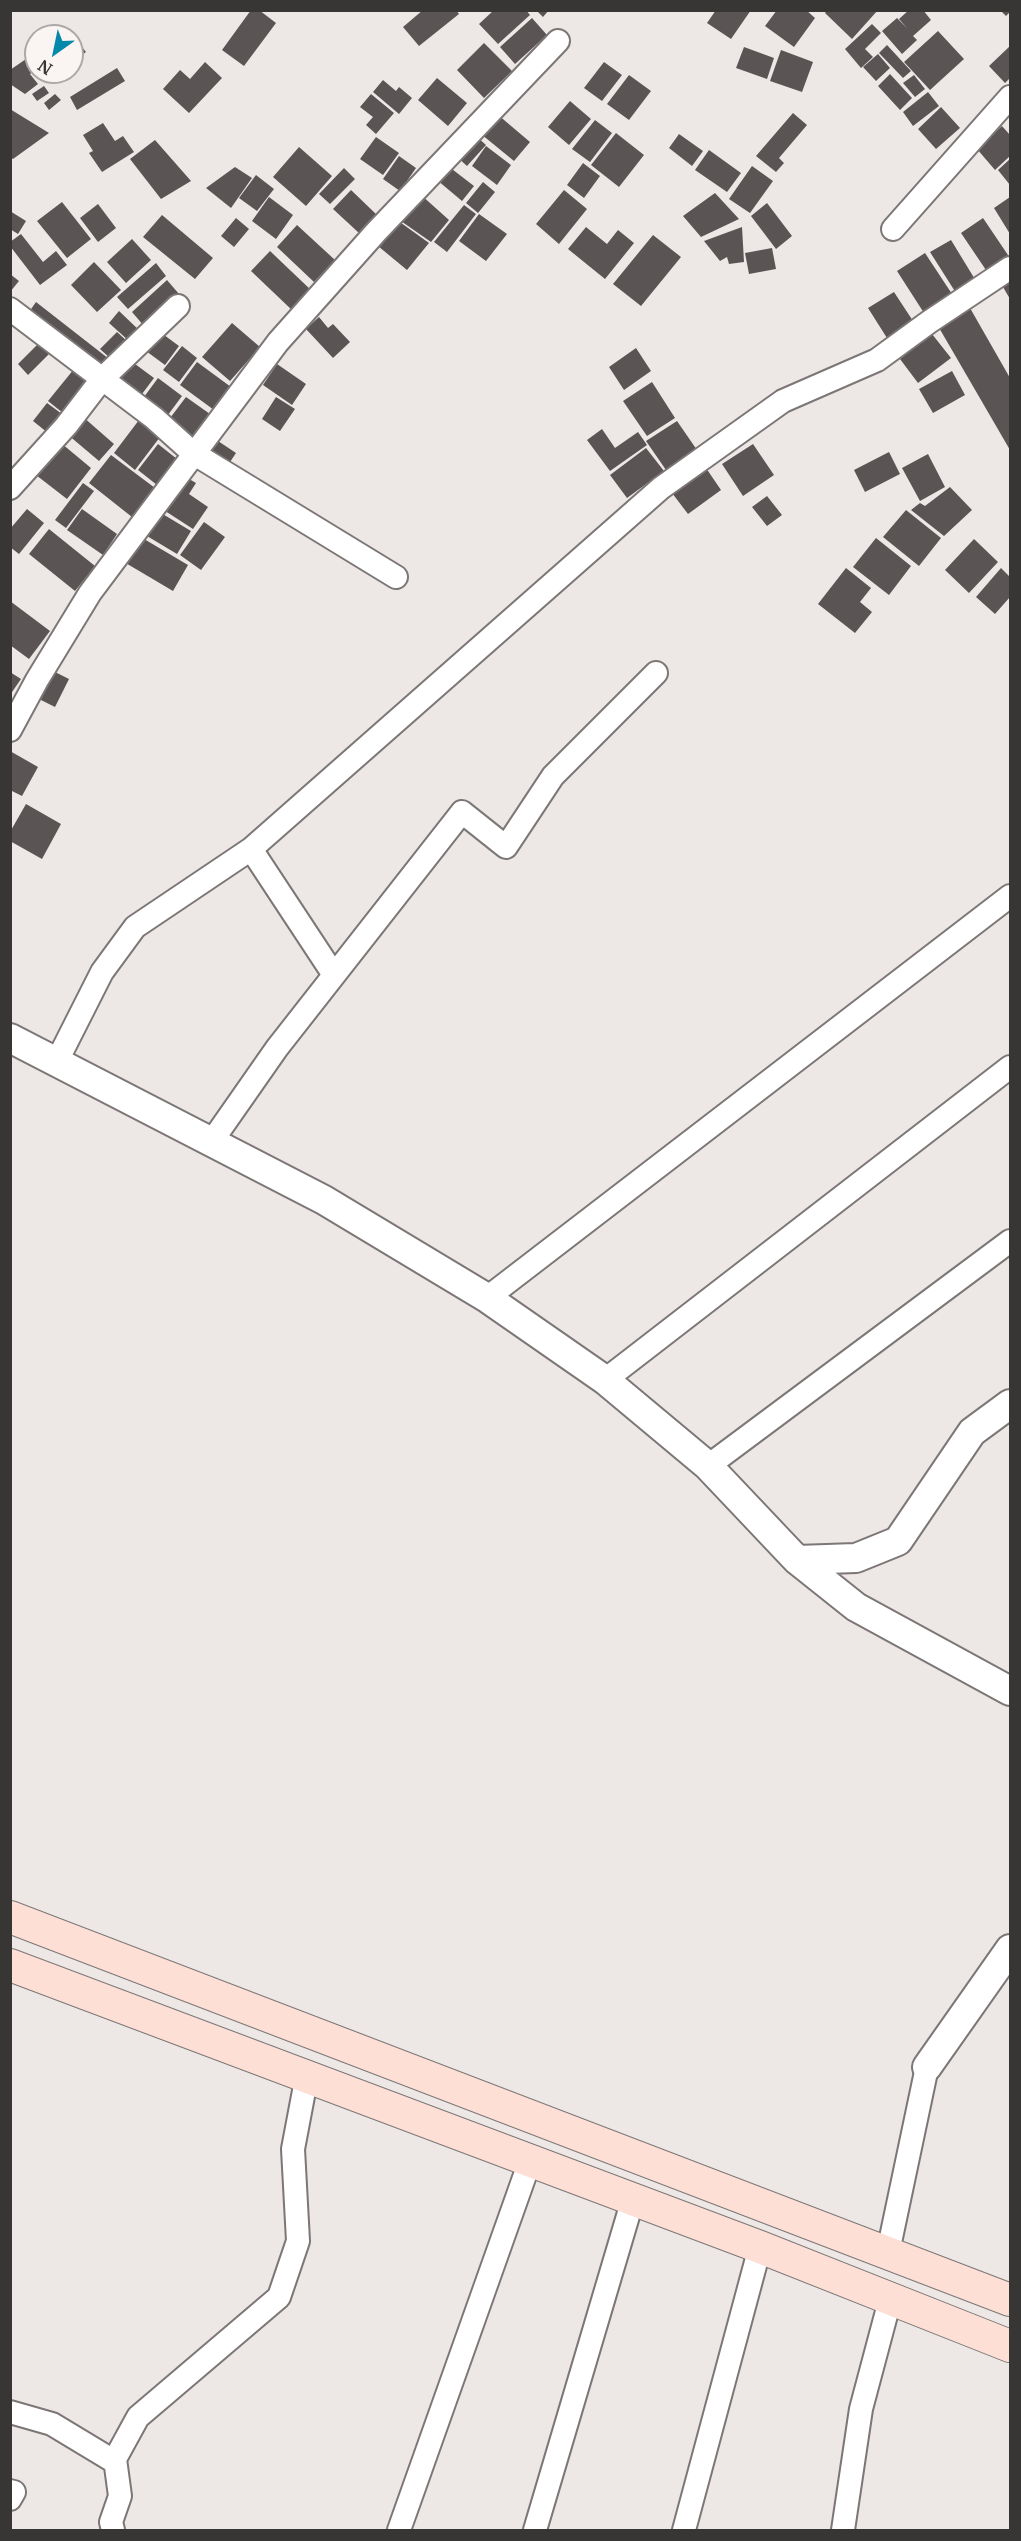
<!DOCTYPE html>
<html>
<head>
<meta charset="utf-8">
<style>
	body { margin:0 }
	#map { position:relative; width:1021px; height:2541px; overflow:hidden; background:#ede7e6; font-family:Merriweather,serif }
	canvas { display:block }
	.frame { position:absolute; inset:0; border:12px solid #383535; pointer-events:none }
	.north { position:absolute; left:24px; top:24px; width:60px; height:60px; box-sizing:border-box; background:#faf5f3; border:2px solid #aca8a7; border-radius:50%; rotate:213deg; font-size:16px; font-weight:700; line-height:24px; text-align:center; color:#383535 }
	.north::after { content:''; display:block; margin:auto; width:21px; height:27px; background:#0589aa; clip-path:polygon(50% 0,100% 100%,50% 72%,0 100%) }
</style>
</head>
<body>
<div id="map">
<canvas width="1021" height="2541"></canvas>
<div class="frame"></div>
<div class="north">N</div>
</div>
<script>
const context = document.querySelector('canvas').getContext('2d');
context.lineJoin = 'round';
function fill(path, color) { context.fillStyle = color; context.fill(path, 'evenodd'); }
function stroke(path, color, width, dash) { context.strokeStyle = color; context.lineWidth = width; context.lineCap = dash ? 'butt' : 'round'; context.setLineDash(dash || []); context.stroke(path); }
fill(new Path2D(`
	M251 10H259L276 23 244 66 222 50Z
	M423 10H456L459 14 419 46 403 27Z
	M494 10H526L530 15 498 44 479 24Z
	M536 10H549L543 17Z
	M716 10H751L731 39 707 23Z
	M777 10H806L815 18 794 47 765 26Z
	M827 10H878L852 39 825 13Z
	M909 10H923L931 20 913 36 917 40 902 54 882 31 897 18 907 28 899 19Z
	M1000 10H1010V12L1006 16Z
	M532 18 547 35 515 64 500 47Z
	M872 24 881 33 865 49 873 57 861 68 845 49Z
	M69 31 80 40 78 42 86 52 72 62V36H62Z
	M938 31 964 59 930 90 904 62Z
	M484 43 512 71 484 98 457 70Z
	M887 45 911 71 903 78 879 53Z
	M1010 46V78L1005 83 989 66Z
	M744 47 774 58 767 79 736 68Z
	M781 50 813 62 802 92 770 81Z
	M36 52V69L28 57Z
	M878 54 890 68 876 81 863 67Z
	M26 59 33 71 30 74 38 84 25 94 10 84V70Z
	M205 62 222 78 189 113 163 89 180 70 190 79Z
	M604 62 622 75 602 101 584 88Z
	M117 68 125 81 77 110 70 97Z
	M38 72H59L44 81Z
	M890 74 912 98 900 110 878 86Z
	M629 75 651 91 629 120 607 104Z
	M914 75 925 89 915 97 903 83Z
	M437 78 467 103 448 126 418 100Z
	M383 80 396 91 399 87 412 98 399 114 373 92Z
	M44 86 49 93 37 101 32 94Z
	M928 92 939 106 913 126 903 112Z
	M55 94 61 100 49 110 44 103Z
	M371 94 394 113 376 134 366 125 373 117 360 107Z
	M570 101 591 119 569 145 548 127Z
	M941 107 960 128 936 149 918 129Z
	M10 109 49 133 13 159 10 157Z
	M793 113 807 125 779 158 784 163 776 172 756 156Z
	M497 114 530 142 514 161 481 134Z
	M595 120 612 133 590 162 572 149Z
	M103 123 115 141 123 136 134 152 102 172 89 153 93 151 83 135Z
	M1002 126 1010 135V156L995 170 977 149Z
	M616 133 644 155 619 187 591 165Z
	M679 134 703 151 692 166 669 148Z
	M475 135 486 145 467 166 456 156Z
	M376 137 399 153 383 175 360 159Z
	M155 140 191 181 161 199 130 159Z
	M486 146 511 165 497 185 472 166Z
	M299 147 332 176 306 206 273 177Z
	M709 150 741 173 727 192 695 170Z
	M399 156 416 168 400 191 383 179Z
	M1010 159V185L998 170Z
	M583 163 600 176 584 198 567 185Z
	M448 166 474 186 462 201 437 180Z
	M752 166 773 181 750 213 729 199Z
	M235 167 252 178 231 208 206 188Z
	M344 168 355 179 330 204 319 194Z
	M256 175 274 189 257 211 239 198Z
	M483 182 495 192 478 213 466 203Z
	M351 190 376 214 359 233 333 209Z
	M564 190 587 209 559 244 536 224Z
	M715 193 739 219 701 237 683 216Z
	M420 194 449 220 431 242 398 219Z
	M269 197 293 215 276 239 252 221Z
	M1010 197V234L994 208Z
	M62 202 91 239 67 258 37 221Z
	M767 203 792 236 776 249 751 216Z
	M98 204 116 228 98 242 80 218Z
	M464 205 476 214 447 252 434 242Z
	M10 211 26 221 18 234 10 229Z
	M479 214 507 234 486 261 459 241Z
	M162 215 213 258 195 279 143 237Z
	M236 218 249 229 234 247 221 236Z
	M983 218 1010 258 988 273 961 233Z
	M397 220 429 243 407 270 378 246Z
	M297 225 335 260 314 282 277 247Z
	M586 227 607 244 618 230 634 243 605 279 568 249Z
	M742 227 744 262 729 264 727 257 720 261 704 241Z
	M21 234 43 262 56 251 67 265 40 285 10 246V242Z
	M653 235 681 257 641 306 613 284Z
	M132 239 151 260 126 283 107 262Z
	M951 240 976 281 956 293 930 252Z
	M772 248 776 269 749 274 745 253Z
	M270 251 312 291 293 311 251 271Z
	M925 253 952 294 924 313 897 271Z
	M94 262 121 290 97 312 71 285Z
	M156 263 166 276 128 309 117 297Z
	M10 274 19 281 10 292Z
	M167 280 179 294 144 326 132 312Z
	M1010 282V299L1003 287Z
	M894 292 913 321 887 338 868 308Z
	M36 302 109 359 101 368 29 312Z
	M970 308 1010 378V450L938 326Z
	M119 311 140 331 129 341 109 323Z
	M319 317 328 328 333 324 350 342 333 358 306 329Z
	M232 323 260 347 230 381 202 357Z
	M117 332 128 342 111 359 100 349Z
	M160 332 179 346 165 365 146 351Z
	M932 334 951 358 918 383 900 359Z
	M41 341 51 352 28 375 18 364Z
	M182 346 197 358 179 382 163 370Z
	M636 348 651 371 624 390 609 367Z
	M131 361 154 378 139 398 116 381Z
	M197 362 231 387 214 410 180 385Z
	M277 364 306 384 292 405 263 385Z
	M74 369 89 382 63 413 48 401Z
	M952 371 965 395 933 413 919 389Z
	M158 378 182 396 165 419 141 401Z
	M652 382 675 418 647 436 623 401Z
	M186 397 210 414 191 440 167 422Z
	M276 397 295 409 280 431 262 419Z
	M47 403 62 414 48 433 33 421Z
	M82 416 114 444 99 461 67 434Z
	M139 420 160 437 135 470 114 453Z
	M677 421 697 450 666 470 646 441Z
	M602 429 615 448 638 432 647 445 610 471 587 440Z
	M212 437 236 453 226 468 201 451Z
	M61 443 91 468 67 499 36 475Z
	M158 444 177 459 157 485 138 470Z
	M753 444 774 475 743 496 722 464Z
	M646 448 664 471 627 498 610 475Z
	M889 452 900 474 865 492 854 470Z
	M928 454 945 487 920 501 902 468Z
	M111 455 155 488 132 517 89 483Z
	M706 468 721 490 688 514 672 493Z
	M184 476 196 483 189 494 208 507 193 529 159 507Z
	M83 483 94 491 66 528 55 520Z
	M950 487 972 510 944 536 911 510 920 503 925 506Z
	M767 496 782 515 767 526 752 507Z
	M27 509 44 523 19 554 10 547V529Z
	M82 509 117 534 103 555 67 530Z
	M156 510 191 531 177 554 142 533Z
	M906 510 941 538 919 566 883 537Z
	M204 522 225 537 201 570 180 555Z
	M49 529 95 566 75 591 29 554Z
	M139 536 188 565 173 591 124 562Z
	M876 538 911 566 889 595 853 567Z
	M974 539 998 562 969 593 945 570Z
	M846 568 871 588 860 602 872 612 855 633 818 604Z
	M1001 568 1010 577V597L995 614 976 597Z
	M10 601 50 631 29 659 10 645Z
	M49 669 69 679 55 707 35 697Z
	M10 672 21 679 10 695Z
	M10 751 38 767 22 796 10 790Z
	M26 804 61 824 42 859 10 841V832Z`), '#5a5554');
const minor = new Path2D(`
	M893 229 1010 97
	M10 309 154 418 193 453 396 577
	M10 488 66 426 102 379 178 306
	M10 730 37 680 90 593 278 342 376 232 558 41
	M251 849 334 975
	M57 1061 102 972 135 927 251 849 661 488 783 401 877 360 929 322 1010 268
	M212 1141 277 1048 462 812 506 847 553 776 656 673
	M487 1298 1010 896
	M605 1380 1010 1067
	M708 1466 1010 1241
	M888 2252 927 2067
	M10 2412 52 2424 115 2462
	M10 2491 14 2492 10 2499
	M113 2530 111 2522 120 2496 115 2459 138 2417 279 2297 298 2241 293 2149 307 2075
	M399 2530 530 2161
	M535 2530 633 2199
	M684 2530 760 2247
	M843 2530 861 2409 890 2300`);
const tertiary = new Path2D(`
	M10 1038 324 1200 487 1298 605 1380 708 1466 797 1560 856 1607 1010 1691
	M797 1560 856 1558 898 1541 972 1432 1010 1404
	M927 2067 1010 1949`);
const secondary = new Path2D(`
	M10 1917 1010 2300
	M10 1965 760 2247 1010 2346`);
stroke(minor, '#7c7776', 26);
stroke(tertiary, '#7c7776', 32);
stroke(secondary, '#7c7776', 34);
stroke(minor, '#fff', 22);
stroke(tertiary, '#fff', 28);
stroke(secondary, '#fddfd6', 32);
</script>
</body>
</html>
